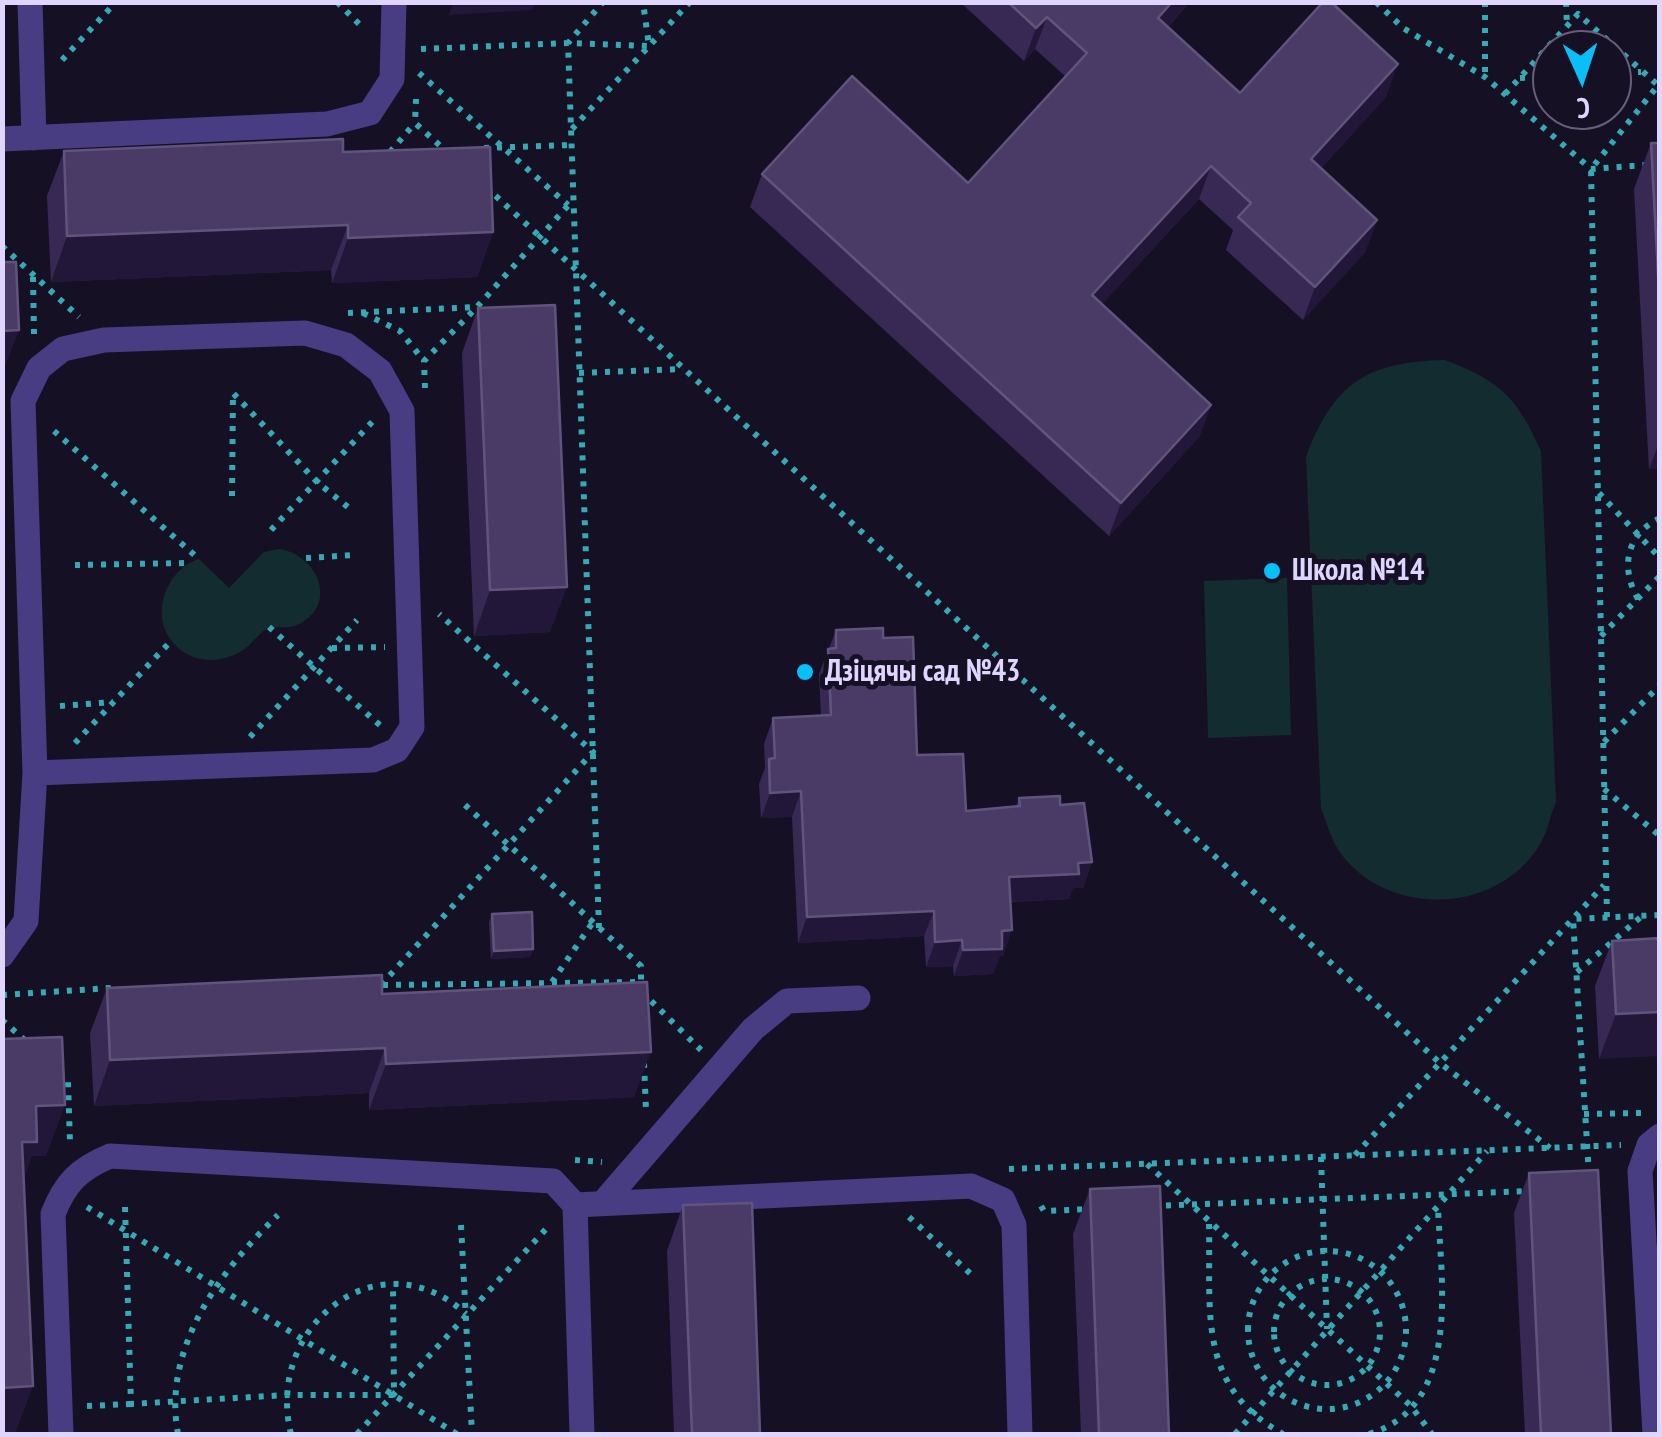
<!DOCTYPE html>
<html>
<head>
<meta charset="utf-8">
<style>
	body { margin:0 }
	#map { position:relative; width:1662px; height:1437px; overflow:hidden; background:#161025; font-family:"PT Sans Narrow",sans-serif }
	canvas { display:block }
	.frame { position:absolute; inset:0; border:5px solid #dfd5fe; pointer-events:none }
	.north { position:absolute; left:1532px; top:30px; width:100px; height:100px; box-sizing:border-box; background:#161025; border:2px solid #665f7c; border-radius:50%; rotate:177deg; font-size:28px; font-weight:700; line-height:40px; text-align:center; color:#dfd5fe }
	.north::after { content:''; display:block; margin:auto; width:35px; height:45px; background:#08bff7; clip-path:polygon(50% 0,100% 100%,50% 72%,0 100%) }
</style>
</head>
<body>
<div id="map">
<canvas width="1662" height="1437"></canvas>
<div class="frame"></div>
<div class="north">С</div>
</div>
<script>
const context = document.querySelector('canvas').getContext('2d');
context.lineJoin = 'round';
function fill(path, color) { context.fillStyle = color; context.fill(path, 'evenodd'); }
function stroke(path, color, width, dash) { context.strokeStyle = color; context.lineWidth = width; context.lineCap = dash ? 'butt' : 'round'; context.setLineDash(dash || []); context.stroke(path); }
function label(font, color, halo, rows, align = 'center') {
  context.font = font + ' "PT Sans Narrow",sans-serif'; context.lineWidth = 10; context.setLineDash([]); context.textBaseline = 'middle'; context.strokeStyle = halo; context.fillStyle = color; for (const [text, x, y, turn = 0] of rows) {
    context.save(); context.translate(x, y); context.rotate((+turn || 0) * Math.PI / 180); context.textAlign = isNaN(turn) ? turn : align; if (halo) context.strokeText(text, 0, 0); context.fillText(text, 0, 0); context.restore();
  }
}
fill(new Path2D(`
	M1445 360C1500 381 1517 397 1541 451L1556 802C1550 816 1547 834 1539 846 1496 915 1386 918 1339 851 1331 839 1326 821 1321 808L1306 457C1334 383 1366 362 1445 360Z
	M279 549C316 554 340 603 299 624 288 630 278 625 269 628 261 630 253 643 246 648 223 665 189 665 171 640 150 612 168 568 199 559L229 588 264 552Z
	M1287 578 1291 735 1208 738 1204 581Z`), '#132c2f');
stroke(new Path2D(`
	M337 2 364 29
	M1376 2 1403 28 1485 77 1591 169 1660 164
	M1485 2V76
	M1566 2 1567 26
	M421 49 568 43 649 46 643 2
	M62 60 116 2
	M419 73 568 205
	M1612 73 1641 72
	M1520 78 1552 76
	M1505 94 1578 14 1659 86
	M416 99 415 123 447 152
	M572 129 690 2
	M484 148 572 145
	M390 152 415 123
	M486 187 1440 1063 1550 1148
	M2 246 79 317
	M33 277 34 334
	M348 313 477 307 573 200
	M363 313 400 331 424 361
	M579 373 683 369
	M425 388 424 361 477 307
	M54 431 199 559
	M1599 493 1660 558
	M232 496 233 393 317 482 354 512
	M271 530 374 420
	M306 558 355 555
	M75 565 187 563
	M1638 599C1620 568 1626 534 1660 518
	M269 627 382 727
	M1601 636 1660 576
	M332 648 385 647
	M60 706 113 702
	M250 737 357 620
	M1604 742 1660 685
	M75 743 171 641
	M1604 789 1660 836
	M465 805 641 966V985
	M1607 917 1591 169 1660 83
	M599 928 568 43 603 2
	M1577 972 1642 916
	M552 982 593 922
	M381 985 593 752 439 614
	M383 985 641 982
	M642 992 701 1050
	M2 995 111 988
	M2 1020 28 1043
	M644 1063 646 1110
	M59 1073 68 1082 70 1142
	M1584 1114 1643 1113
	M1355 1155 1604 885
	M1321 1157 1327 1329
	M575 1160 602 1162
	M1147 1164 1411 1406 1432 1434
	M1009 1169 1621 1145
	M1589 1175 1573 919 1660 915
	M1041 1206 1044 1211 1091 1209
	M1153 1206 1530 1191
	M87 1207 457 1434
	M125 1207 131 1404 287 1395H394L393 1285
	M909 1217 973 1276
	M1209 1224C1211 1312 1196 1386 1283 1434
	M461 1225 472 1434
	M1248 1330a79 79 0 1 1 158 0a79 79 0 1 1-158 0Z
	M1274 1332a53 53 0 1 1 106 0a53 53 0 1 1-106 0Z
	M87 1406 131 1404
	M178 1434C162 1348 220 1271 278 1215
	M291 1434C264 1325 380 1235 466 1314
	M357 1434 546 1229
	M1235 1434 1487 1151
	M1369 1434C1462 1406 1441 1282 1438 1208`), '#33aab4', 6, [5, 8]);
stroke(new Path2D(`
	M30 2 34 138
	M2 139 327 124 370 113 392 79 394 2
	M2 955 26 921 35 773 23 401 39 368 63 349 104 340 305 333 346 345 380 371 402 411 412 727 397 750 373 760 35 773
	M603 1203 753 1029 787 1001 858 998
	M575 1205 582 1434
	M61 1434 53 1214C65 1183 79 1169 110 1156L553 1181 575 1205 971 1186 1003 1200 1014 1225 1020 1434
	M1655 1434 1640 1171 1649 1145 1660 1136`), '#483c83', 25);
fill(new Path2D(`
	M960 2H1190L1168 27 1240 93 1386 97 1321 168 1377 220 1365 252 1303 320 1226 250 1233 230 1199 199 1102 304 1211 405 1199 437 1109 536 750 207 762 174 968 183 1066 77 1035 49 1024 61Z
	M1651 143H1660V469H1649L1634 189Z
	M64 151 343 152 493 232 477 277 332 283 331 270 51 282 47 196Z
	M478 308 550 632 474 636 462 353Z
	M836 630 883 638 917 755 966 811 1016 806 1019 798 1060 805 1092 862 1083 888H1073L1069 899 1010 902 1003 956H1000L993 974 954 976 953 966 926 967 924 936 798 943 792 817 761 818 759 784 765 768 764 744 773 718 821 716 819 674Z
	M492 914 533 949 530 957 491 959 489 922Z
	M1660 938 1599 1059 1595 986 1612 941Z
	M107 988 382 994 634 1097 369 1110V1093L94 1106 90 1033Z
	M1529 1173 1611 1434H1525L1514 1213Z
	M1090 1189 1169 1434H1081L1073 1234Z
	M683 1205 760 1434H674L667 1251Z`), '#372953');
fill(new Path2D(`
	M453 2H535L532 10 449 15Z
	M1172 2H1190L1146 51 1158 18Z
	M1047 17 1035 49 1024 61 1036 28Z
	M1398 64 1386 97 1299 192 1311 159Z
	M1211 166 1199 199 1080 328 1092 295Z
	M1377 220 1365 252 1303 320 1315 287Z
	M348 225 331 270 51 282 67 236Z
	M493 232 477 277 332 283 348 238Z
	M19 330 2 375V331Z
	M1211 405 1199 437 1109 536 1121 503Z
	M1660 440V469H1649Z
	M567 587 550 632 474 636 490 590Z
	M801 791 792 817 761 818 770 793Z
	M1092 862 1083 888H1073L1069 899 1000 902 1009 877 1078 863Z
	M934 911 924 936 798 943 807 917Z
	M1012 930 1003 956H1000L993 974 954 976 963 950 1002 931Z
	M962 940 953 966 926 967 935 942Z
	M533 949 530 957 491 959 494 951Z
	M1660 1012V1056L1599 1059 1616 1014Z
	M385 1048 369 1093 94 1106 110 1060Z
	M651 1052 634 1097 369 1110 386 1064Z
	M65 1105 46 1156H32L19 1193 3 1194 36 1106Z
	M33 1386 15 1434H2V1388Z`), '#221739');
const building = new Path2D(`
	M1008 2H1172L1158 18 1240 93 1323 2H1331L1398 64 1311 159 1377 220 1315 287 1238 217 1251 203 1211 166 1092 295 1211 405 1121 503 762 174 852 76 968 183 1087 53 1047 17 1036 28Z
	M343 139V152L490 147 493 232 348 238V225L67 236 64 151Z
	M1651 143H1660V311Z
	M2 262H16L19 330 2 331Z
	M555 305 567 587 490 590 478 308Z
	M883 628V638L913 637 917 755 963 754 966 811 1020 806 1019 798 1060 796V805L1084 803 1092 862 1078 863 1079 874 1009 877 1012 930 1002 931V949L963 950 962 940 935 942 934 911 807 917 801 791 770 793 769 759 775 758 773 718 831 715 828 649 836 648V630Z
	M532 912 533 949 494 951 492 914Z
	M1660 938V1012L1616 1014 1612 941Z
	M382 975V994L647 982 651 1052 386 1064 385 1048 110 1060 107 988Z
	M62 1037 65 1105 36 1106 37 1142H22L33 1386 2 1388V1039Z
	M1598 1170 1611 1434H1541L1529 1173Z
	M1160 1186 1169 1434H1099L1090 1189Z
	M752 1203 760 1434H692L683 1205Z`);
fill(building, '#493b65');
stroke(building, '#60547d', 2.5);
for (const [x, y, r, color] of [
	[1272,571,10,"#08bff7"],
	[805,672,10,"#08bff7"]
]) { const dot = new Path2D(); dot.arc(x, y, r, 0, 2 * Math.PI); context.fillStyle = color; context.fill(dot); stroke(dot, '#161025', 4); }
label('bold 30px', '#dfd5fe', '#161025', [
	["Школа №14",1292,571],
	["Дзіцячы сад №43",825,672]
], 'left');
</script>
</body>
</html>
